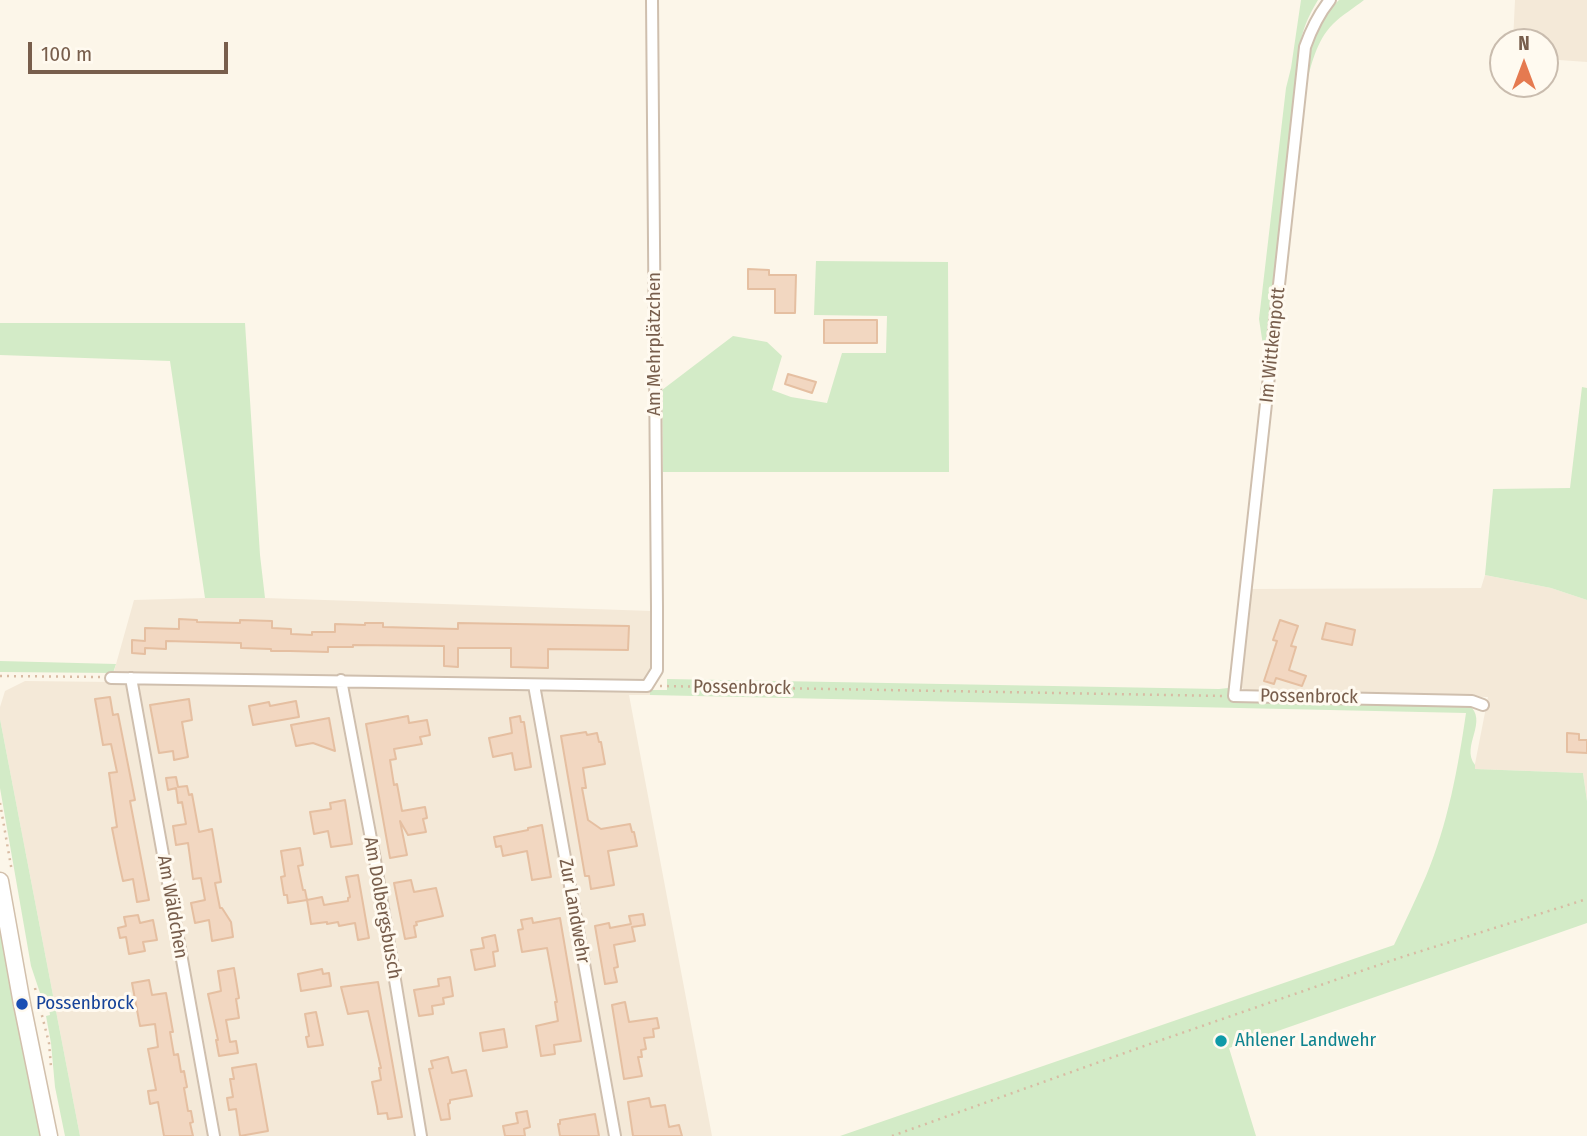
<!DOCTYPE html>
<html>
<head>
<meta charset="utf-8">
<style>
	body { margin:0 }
	#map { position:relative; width:1587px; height:1136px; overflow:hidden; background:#fcf6e9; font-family:"Fira Sans Condensed",sans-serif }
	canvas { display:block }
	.north { position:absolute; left:1489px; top:28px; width:70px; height:70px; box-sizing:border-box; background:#fffaf0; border:2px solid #c9bcae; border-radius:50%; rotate:0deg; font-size:19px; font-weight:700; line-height:28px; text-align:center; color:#785e4c }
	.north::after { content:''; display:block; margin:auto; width:24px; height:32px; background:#e57a50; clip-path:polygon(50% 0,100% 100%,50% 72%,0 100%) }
	.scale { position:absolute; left:28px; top:42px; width:200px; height:32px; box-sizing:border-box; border:4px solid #785e4c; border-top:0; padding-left:9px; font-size:21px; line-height:24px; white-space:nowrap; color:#785e4c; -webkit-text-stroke:5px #fffaf0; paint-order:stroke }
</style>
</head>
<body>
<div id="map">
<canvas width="1587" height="1136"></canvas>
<div class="north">N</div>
<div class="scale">100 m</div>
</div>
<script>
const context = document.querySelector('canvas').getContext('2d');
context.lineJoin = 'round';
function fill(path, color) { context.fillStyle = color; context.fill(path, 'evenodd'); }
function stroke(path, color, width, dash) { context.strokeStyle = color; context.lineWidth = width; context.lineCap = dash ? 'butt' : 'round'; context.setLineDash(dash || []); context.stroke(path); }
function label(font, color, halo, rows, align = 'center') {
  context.font = font + ' "Fira Sans Condensed",sans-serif'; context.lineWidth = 6; context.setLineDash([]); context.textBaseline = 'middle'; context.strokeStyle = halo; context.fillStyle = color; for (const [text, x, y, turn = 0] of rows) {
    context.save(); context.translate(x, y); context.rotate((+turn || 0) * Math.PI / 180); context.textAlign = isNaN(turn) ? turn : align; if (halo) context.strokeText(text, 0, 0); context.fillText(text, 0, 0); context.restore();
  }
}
fill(new Path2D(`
	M1515 0H1587V62L1545 59V42H1513Z
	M1485 575 1551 588 1587 600V801L1583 773 1474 769 1488 697 1246 693 1241 686 1240 676 1250 589 1481 588Z
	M205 598H265L652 611 650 695H629L712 1136H80L0 719V707L5 691 25 681 111 682 134 600Z`), '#f4e9d8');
fill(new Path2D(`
	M1301 0H1318C1306 20 1297 41 1300 65L1266 365 1259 319 1286 88 1291 68Z
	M1339 0H1364C1354 8 1342 15 1333 24 1316 41 1311 66 1305 89 1306 80 1306 70 1307 60 1311 39 1324 14 1339 0Z
	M816 261 948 262 949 472H663L662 390 733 336 767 342 782 356 772 390 791 397 827 403 842 353H886L887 316 814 315Z
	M0 323H245L260 555 265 598H205L170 361 0 355Z
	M1582 387 1587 388V600L1551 588 1485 575 1493 489 1570 488Z
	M0 661 116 664 113 673 0 672Z
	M667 679 1219 689 1228 688V700L1235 701 1468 704C1490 721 1460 746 1475 765V769L1583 773 1587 801V923L1229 1048 1256 1136H840L1394 945C1405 922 1416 899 1426 876 1448 824 1458 768 1466 713L650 695V690H667Z
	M0 719 80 1136H65L55 1087 51 1043 46 1016 50 1015 49 1008H45L31 966 0 788Z
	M0 931 16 1019 41 1136H0Z`), '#d3ebc7');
const building = new Path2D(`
	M748 269 769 270V275H796L795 313H775V289H748Z
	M824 320H877V343H824Z
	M788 374 816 382 812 393 785 384Z
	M179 619 197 620V622L240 623V620L272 621V628L291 629V634L312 635V632H335V624L365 625V623H383V627L458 629V623L629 626 628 650 548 649V668L511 667V648H458V667L444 666V646L353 645V647H328V652L290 651H271V649L241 648V643L166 641V649L145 648V654L132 653V640L145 641V628L179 629Z
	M1280 620 1298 626 1291 646 1296 647 1289 670 1306 676 1302 686 1276 678 1274 684 1264 681 1277 641 1273 640Z
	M1326 623 1355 630 1352 645 1322 639Z
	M110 697 113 715 118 714 135 800 130 801 149 900 137 902 133 879 123 881 119 863 112 828 117 827 109 773 117 772 111 744 103 745 95 699Z
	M189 699 192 720 182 722 188 757 174 760 173 751 159 753 150 705Z
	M296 701 299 717 253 725 249 706 269 702 270 706Z
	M408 716 409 723 427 720 430 735 420 737 422 744 394 749 396 759 390 760 394 785 397 784 402 811 425 807 427 818 423 819 426 832 408 835 400 821 407 855 390 858 366 724Z
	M520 716 521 722H524L531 767 515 770 512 753 493 757 489 738 512 733 510 718Z
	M329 718 335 751 313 743 296 746 291 725Z
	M586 732 587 735 597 733 599 742H601L605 764 583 768 586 788H582L588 820 601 829 630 824 632 832H634L637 846 608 851 614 885 591 889 589 876H585L561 736Z
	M1567 733 1579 734V740H1587V753L1567 752Z
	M176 777 178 787 187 786 189 795 192 794 199 832 212 829 221 882 215 883 220 908H222L231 922 233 937 212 941 209 920 195 923 191 903 205 900 201 878 193 879 188 843 176 845 173 826 186 824 182 802 178 803 176 788 168 790 166 778Z
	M345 800 352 844 331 847 328 831 314 834 310 812 331 809 330 803Z
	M542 825 551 877 532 880 527 851 503 856 501 846 496 847 494 837 528 830V828Z
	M300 848 303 865 298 866 303 890H305L307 900 288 903 287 895H284L281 877 285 876 281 851Z
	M358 875 369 938 358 940 355 923 339 926 338 922 327 924V922L311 924 307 900 322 897 324 905 348 901V898L350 897 346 877Z
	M411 880 414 892 436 888 443 916 416 922 417 925 414 926 416 937 405 939 394 883Z
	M643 914 645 925 632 927 635 941 614 945 618 967 614 968 617 982 605 984 595 926 609 923 610 928 631 924 629 916Z
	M138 915 140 923 153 920 157 940 143 942 145 951 129 954 126 937 120 938 118 928 126 926 124 917Z
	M532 918 533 923 560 918 581 1041 554 1045 555 1054 541 1056 536 1026 558 1021 555 1002H557L547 948 522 952 518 930 523 929 521 920Z
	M495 935 498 951 493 952 495 966 475 970 471 950 484 948 482 938Z
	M234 968 239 998 236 999 239 1018 226 1020 230 1042 236 1041 238 1053 219 1056 216 1040H218L208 994 221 991 218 971Z
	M322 969 323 974 329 973 331 986 301 991 298 974Z
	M450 977 453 996 443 998 444 1004 432 1006 433 1014 419 1016 414 990 439 986 438 979Z
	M149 980 152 995 166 993 173 1032H170L174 1055 178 1054 181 1072 184 1071 187 1087 184 1088 188 1111H191L193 1122 190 1123 193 1136H164L158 1102 150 1104 148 1091 156 1090 148 1049 158 1047 155 1024 140 1026 132 983Z
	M378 982 402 1117 388 1119 387 1113 378 1114 377 1107 372 1082 381 1080 379 1068H381L368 1011 348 1014 341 987Z
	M625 1002 629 1022 657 1018 659 1028 653 1029 654 1037 644 1038 646 1049 641 1050 642 1057H638L642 1076 624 1079 612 1005Z
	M316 1012 323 1045 308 1047 306 1037 309 1036 305 1014Z
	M504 1029 507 1047 483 1051 480 1033Z
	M448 1057 452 1073 466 1070 472 1096 450 1100V1103L448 1104 450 1119 441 1120 429 1069 433 1068 431 1061Z
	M256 1064 268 1131 240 1136 236 1109 229 1110 227 1098 233 1097 230 1079H234L232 1068Z
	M649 1098 651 1107 665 1105 669 1127 679 1125 682 1136H633L628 1102Z
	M527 1111 530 1127 524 1129 525 1136H505L503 1126 518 1123 516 1113Z
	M595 1114 599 1136H560L558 1124H560V1120Z`);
fill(building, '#f2d7c1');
stroke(building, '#e5bfa1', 2);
const street = new Path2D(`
	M1330 0C1318 15 1311 30 1305 47L1234 696 1472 701 1483 705
	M111 678 647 686 657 670V607L652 0
	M131 678 214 1136
	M341 680 375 860 421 1136
	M534 685 615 1136`);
const secondary = new Path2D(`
	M0 881 22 1004 49 1136`);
stroke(street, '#cfbfae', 14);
stroke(secondary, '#d2c0ac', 19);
stroke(new Path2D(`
	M0 676 101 677
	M660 686 1224 696
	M0 803 12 872
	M35 988 49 1043 51 1067
	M892 1136 1147 1045 1399 958 1587 899`), '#d8bba3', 2.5, [2, 5]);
stroke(street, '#fff', 10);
stroke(secondary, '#fff', 16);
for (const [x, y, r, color] of [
	[22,1004,7,"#1a4fb4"],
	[1221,1041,7,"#0f9aa8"]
]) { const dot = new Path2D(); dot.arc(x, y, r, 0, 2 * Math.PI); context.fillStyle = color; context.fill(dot); stroke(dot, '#fffaf0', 2.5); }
label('19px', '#785e4c', '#fffaf0', [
	["Am Mehrplätzchen",655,344,-90],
	["Im Wittkenpott",1273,345,-84],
	["Possenbrock",742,688,1],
	["Possenbrock",1309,697,1],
	["Am Wäldchen",172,907,80],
	["Am Dolbergsbusch",382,908,80],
	["Zur Landwehr",574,911,80]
]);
label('19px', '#164399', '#fffaf0', [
	["Possenbrock",36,1004]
], 'left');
label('19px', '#0d838f', '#fffaf0', [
	["Ahlener Landwehr",1235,1041]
], 'left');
</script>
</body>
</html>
